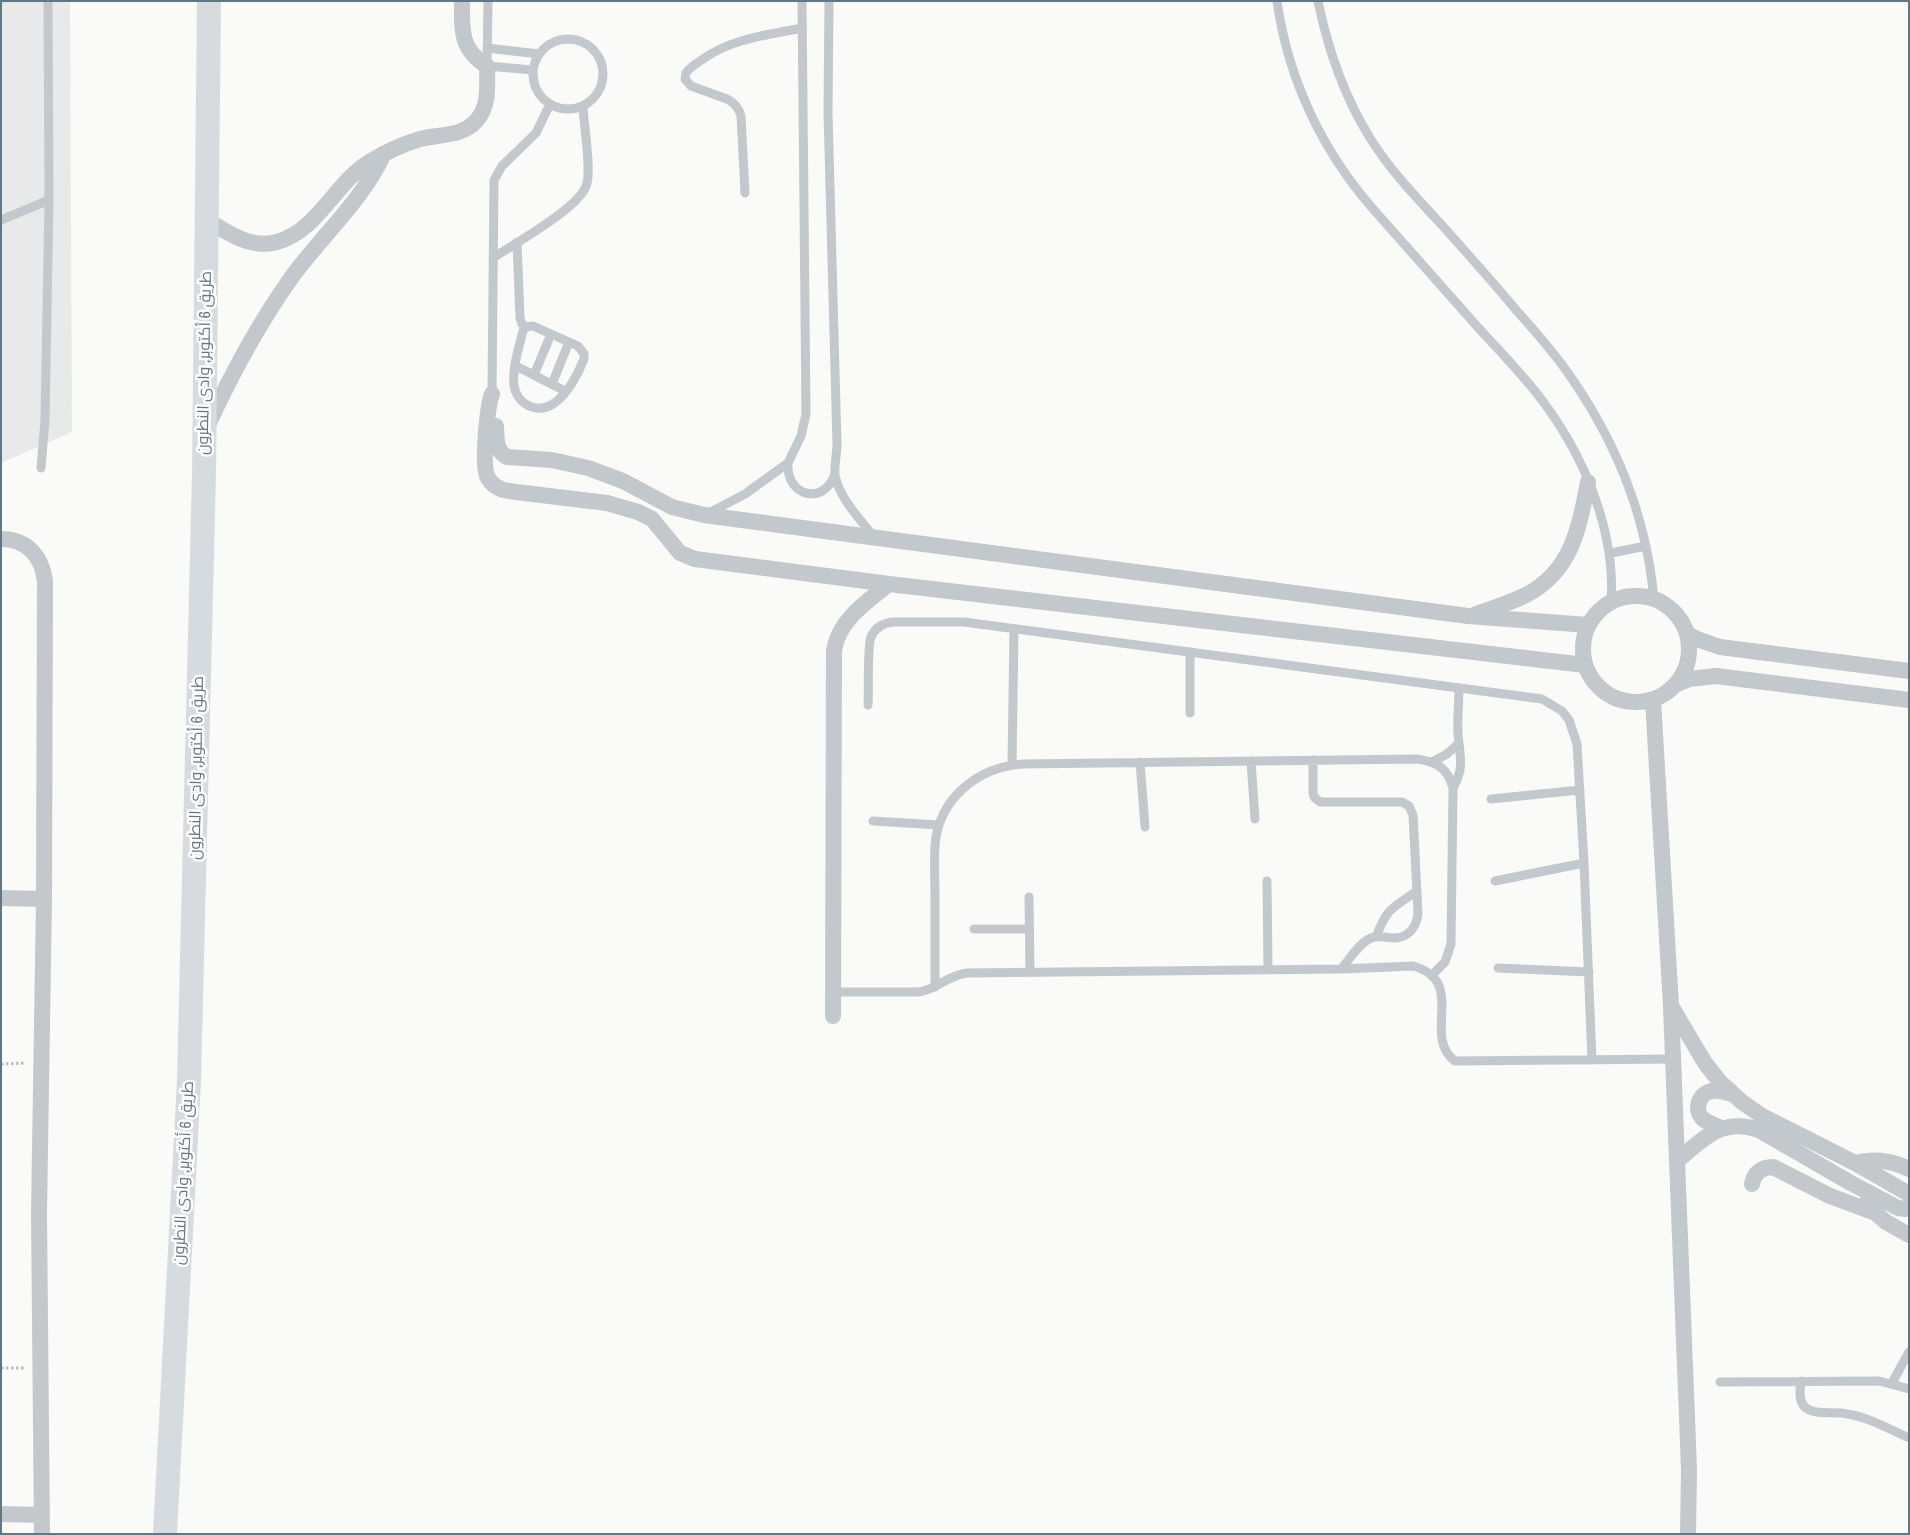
<!DOCTYPE html>
<html>
<head>
<meta charset="utf-8">
<style>
	body { margin:0 }
	#map { position:relative; width:1910px; height:1535px; overflow:hidden; background:#fafaf8; font-family:"Archivo Narrow",sans-serif }
	canvas { display:block }
	.frame { position:absolute; inset:0; border:2px solid #657683; pointer-events:none }
</style>
</head>
<body>
<div id="map">
<canvas width="1910" height="1535"></canvas>
<div class="frame"></div>
</div>
<script>
const context = document.querySelector('canvas').getContext('2d');
context.lineJoin = 'round';
function fill(path, color) { context.fillStyle = color; context.fill(path, 'evenodd'); }
function stroke(path, color, width, dash) { context.strokeStyle = color; context.lineWidth = width; context.lineCap = dash ? 'butt' : 'round'; context.setLineDash(dash || []); context.stroke(path); }
function label(font, color, halo, rows, align = 'center') {
  context.font = font + ' "Archivo Narrow",Cairo,sans-serif'; context.lineWidth = 5; context.setLineDash([]); context.textBaseline = 'middle'; context.strokeStyle = halo; context.fillStyle = color; for (const [text, x, y, turn = 0] of rows) {
    context.save(); context.translate(x, y); context.rotate((+turn || 0) * Math.PI / 180); context.textAlign = isNaN(turn) ? turn : align; if (halo) context.strokeText(text, 0, 0); context.fillText(text, 0, 0); context.restore();
  }
}
fill(new Path2D(`
	M1 1H70L72 432 1 463Z`), '#e8e9e9');
stroke(new Path2D(`
	M1 1064 26 1063
	M1 1368H25`), '#bbbfc2', 3, [2.5, 2.5]);
stroke(new Path2D(`
	M488 1 487 66 533 70
	M829 1 828 113 837 444C837 452 834 468 835 475 839 498 861 520 874 537
	M1277 1C1288 79 1322 151 1374 210 1408 248 1441 286 1475 324 1499 351 1526 377 1547 407 1586 461 1616 534 1611 602
	M1318 1C1328 50 1344 96 1370 138 1390 170 1415 196 1440 223 1466 252 1492 281 1517 311 1533 329 1549 347 1563 366 1614 436 1646 513 1654 599
	M533 74a35 35 0 1 1 70 0a35 35 0 1 1-70 0Z
	M487 48 539 54
	M745 193 741 116C739 108 735 103 727 99L691 86 685 79 686 73C690 67 697 63 703 59 733 38 768 35 802 28
	M1 220 49 200
	M517 242 520 318 522 324 526 327
	M493 258C515 243 582 207 587 183 591 167 584 125 583 107
	M533 326 578 346 584 354V359C576 379 556 418 529 406 521 402 515 394 514 385 512 368 519 347 523 331L526 327Z
	M516 366 565 391
	M534 375 551 334
	M552 384 569 342
	M492 394 494 180 502 166 536 133 550 104
	M788 463C786 497 824 506 835 474
	M41 468 45 420 49 200 48 1
	M709 513 745 494 788 463 801 436 806 414 802 1
	M1611 553 1646 546
	M1190 652V713
	M868 705C869 692 867 647 871 637 875 627 884 623 893 622H964L1542 699 1562 711 1569 720 1577 744 1584 863 1592 1060
	M1313 760V793L1314 797 1320 802H1402L1409 806 1413 815 1418 913C1417 926 1409 938 1394 938 1386 938 1379 935 1371 938 1359 943 1349 960 1341 969
	M1251 761 1255 819
	M1140 762 1145 827
	M1432 762 1447 754 1459 743
	M1012 765 1014 629
	M1453 788C1463 770 1461 762 1459 743 1456 725 1459 706 1459 688
	M1491 799 1580 790
	M873 821 939 825
	M1267 881 1268 970
	M1495 881 1584 863
	M1029 897 1030 972
	M974 929H1029
	M1376 937C1387 908 1392 908 1417 891
	M1498 968 1589 972
	M935 987C935 957 935 928 935 898 935 881 934 862 935 845 939 798 978 767 1023 764L1416 759C1436 761 1448 768 1453 788L1451 944 1445 962 1432 975
	M833 992H919C938 989 946 976 967 973L1341 969 1413 966C1468 981 1421 1036 1455 1061L1673 1059
	M1801 1381C1800 1389 1798 1401 1805 1407 1814 1416 1835 1411 1847 1414 1868 1417 1889 1429 1909 1438
	M1720 1382 1879 1381 1909 1389
	M1892 1383 1909 1352`), '#c3c8cc', 9);
stroke(new Path2D(`
	M207 220C228 233 251 249 277 242 319 230 335 182 371 161 386 152 403 144 420 139 439 134 462 137 476 121 490 106 487 85 487 66 460 49 462 31 462 1
	M492 394C487 408 482 462 487 476 491 485 498 489 508 491L607 503 638 512 652 519 680 553 695 559 889 584 1585 665
	M208 425C232 373 260 321 294 274 322 236 364 198 383 155
	M496 426C497 439 495 450 507 457L552 460 588 468 623 481 672 507 704 515 1468 616 1588 625
	M1 539C27 539 42 556 45 581L44 899 39 1213 42 1534
	M1583 649a53 53 0 1 1 106 0a53 53 0 1 1-106 0Z
	M1476 614C1493 608 1510 603 1526 595 1572 571 1579 528 1588 482
	M1687 634 1697 639 1720 647 1909 671
	M1677 684 1689 679 1716 676 1909 700
	M1653 700 1671 1006 1689 1469 1688 1534
	M1 898 44 899
	M1673 1009 1705 1063 1720 1082 1742 1102 1762 1116 1855 1163 1909 1194
	M833 1016 834 651C838 621 866 602 889 584
	M1721 1128C1715 1125 1708 1123 1703 1119 1693 1110 1699 1092 1713 1091 1719 1090 1727 1093 1733 1094
	M1677 1161C1703 1139 1722 1117 1759 1130L1849 1182 1898 1208 1906 1209 1909 1208
	M1855 1163C1874 1158 1891 1160 1909 1169
	M1752 1184C1754 1173 1761 1167 1773 1167L1830 1196 1873 1212
	M1865 1204 1886 1222 1909 1235
	M1 1514 42 1515`), '#c3c8cc', 16);
stroke(new Path2D(`
	M165 1534 189 1080 204 473 209 1`), '#d6dbdf', 24);
label('16px', '#657683', '#fff', [
	["طريق 6 أكتوبر, وادى النطرون",205,363,-89],
	["طريق 6 أكتوبر, وادى النطرون",197,768,-89],
	["طريق 6 أكتوبر, وادى النطرون",184,1173,-87]
]);
</script>
</body>
</html>
